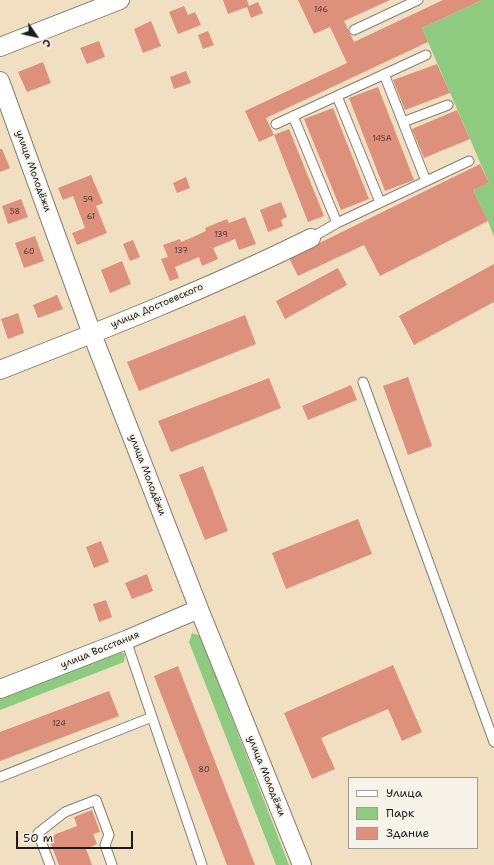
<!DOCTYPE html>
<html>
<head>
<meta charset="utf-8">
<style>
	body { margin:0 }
	#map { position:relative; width:494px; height:865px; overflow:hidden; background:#f0e0c1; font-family:"Shantell Sans",sans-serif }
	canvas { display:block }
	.legend { position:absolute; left:348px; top:777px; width:130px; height:72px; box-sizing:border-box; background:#f7f3e8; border:1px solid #9f9d96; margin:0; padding:5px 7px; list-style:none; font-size:12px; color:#1c1c1c }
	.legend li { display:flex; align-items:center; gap:8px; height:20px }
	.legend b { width:20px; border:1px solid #9f9d96 }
	.north { position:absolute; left:16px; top:16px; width:40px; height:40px; -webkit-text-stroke:3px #f7f3e8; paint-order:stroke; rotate:124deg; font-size:11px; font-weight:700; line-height:16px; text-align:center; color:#1c1c1c }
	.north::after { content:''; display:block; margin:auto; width:14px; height:18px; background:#1c1c1c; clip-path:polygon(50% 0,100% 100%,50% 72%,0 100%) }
	.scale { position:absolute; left:16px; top:831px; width:117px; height:18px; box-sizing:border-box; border:2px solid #1c1c1c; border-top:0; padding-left:5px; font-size:12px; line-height:14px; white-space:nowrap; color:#1c1c1c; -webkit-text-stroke:3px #f7f3e8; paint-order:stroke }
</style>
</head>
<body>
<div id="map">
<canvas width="494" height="865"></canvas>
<ul class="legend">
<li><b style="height:5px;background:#fff"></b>Улица</li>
<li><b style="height:11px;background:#8eca7f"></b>Парк</li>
<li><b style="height:11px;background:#dd907c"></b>Здание</li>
</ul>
<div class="north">С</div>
<div class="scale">50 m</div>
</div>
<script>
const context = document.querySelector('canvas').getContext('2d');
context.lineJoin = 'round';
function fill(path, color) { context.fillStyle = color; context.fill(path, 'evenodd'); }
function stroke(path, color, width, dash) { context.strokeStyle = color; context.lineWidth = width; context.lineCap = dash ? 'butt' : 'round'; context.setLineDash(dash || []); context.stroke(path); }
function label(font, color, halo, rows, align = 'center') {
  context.font = font + ' "Shantell Sans",sans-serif'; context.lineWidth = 3.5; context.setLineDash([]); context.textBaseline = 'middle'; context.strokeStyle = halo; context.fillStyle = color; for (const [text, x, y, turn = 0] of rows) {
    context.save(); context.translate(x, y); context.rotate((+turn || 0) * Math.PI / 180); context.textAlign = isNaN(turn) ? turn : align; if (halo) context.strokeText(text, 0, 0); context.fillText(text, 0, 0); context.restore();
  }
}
fill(new Path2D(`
	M482 0H494V237L488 221 473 190 489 183 422 28Z
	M192 633 200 636 289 865H276L189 642Z
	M117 651 125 654 124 662 0 710V696Z`), '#8eca7f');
fill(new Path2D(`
	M223 0H247L249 6 258 2 263 13 251 18 247 7 228 14Z
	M298 0H390L344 21 354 42 443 0H482L422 28 428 42 266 118 274 135 259 142 245 111 347 63 330 27 314 34Z
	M184 6 188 15 195 12 201 25 178 34 169 12Z
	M151 21 161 46 143 53 134 29Z
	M208 31 214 45 203 49 198 35Z
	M99 41 105 57 87 64 80 48Z
	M43 62 51 83 27 92 18 72Z
	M437 64 450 93 405 110 393 80Z
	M186 71 191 83 174 89 170 77Z
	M378 87 414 180 385 191 349 98Z
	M333 108 369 199 341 210 304 119Z
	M457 110 470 139 424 158 412 129Z
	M289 129 324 216 308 222 274 135Z
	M0 149H2L10 168 0 172Z
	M480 164 489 183 473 190 488 221 380 276 364 245 298 276 289 258Z
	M91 175 103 203 96 206 107 233 77 245 72 233 85 228 73 196 63 200 58 188Z
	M186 177 190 188 177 193 173 183Z
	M21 199 28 217 8 224 2 206Z
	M281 202 287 217 281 220 283 226 268 232 260 210Z
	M245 217 256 244 239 250 235 239 213 248 218 259 202 266 199 257 175 267 179 278 170 281 161 259 168 257 163 245 180 239 181 242 191 238 206 231 205 228 227 219 229 223Z
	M35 236 44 261 24 268 15 243Z
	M133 240 140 257 130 261 123 244Z
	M122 261 131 284 110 293 101 270Z
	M494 264V302L414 345 399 316Z
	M338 268 347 285 285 319 276 301Z
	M57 295 63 309 38 318 33 305Z
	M18 313 24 333 8 339 1 319Z
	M245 315 256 344 139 391 127 362Z
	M408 377 432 446 408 455 383 386Z
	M269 378 281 408 171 452 158 421Z
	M351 385 357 400 308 420 302 406Z
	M203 466 228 531 205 540 179 475Z
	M358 519 372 554 286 589 272 553Z
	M101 541 109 562 94 568 86 547Z
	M147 574 153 591 132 599 125 583Z
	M106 600 112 617 99 622 93 604Z
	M393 665 422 732 402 741 388 709 321 738 335 769 312 779 284 713Z
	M178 666 255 865H227L154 676Z
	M109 691 119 716 0 761V732Z
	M92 810 100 832 93 834 97 844 86 849 92 865H59L48 837 77 826 74 817Z`), '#dd907c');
const lane = new Path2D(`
	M354 30 418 0
	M384 74 426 181
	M337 96 380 202
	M293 116 337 223
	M403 122 448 105
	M276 124 426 55
	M311 238 337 223 469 161
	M363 382 494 742
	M126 640 202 865
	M0 777 152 717
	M50 865 38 833 65 812 96 800 109 835 105 845 112 865`);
const street = new Path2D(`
	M0 47 120 0
	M0 81 92 334 199 609 302 865
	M0 370C105 329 210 288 311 238
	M0 689 126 640 199 609`);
stroke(lane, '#867e6e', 11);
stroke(street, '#867e6e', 20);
stroke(lane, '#fff', 9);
stroke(street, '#fff', 18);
label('8px', '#4c3934', null, [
	["146",321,10],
	["145А",382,139],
	["59",88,200],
	["58",15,212],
	["61",91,217],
	["139",221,235],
	["137",181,251],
	["60",29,252],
	["124",59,724],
	["80",204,770]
]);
label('10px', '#1c1c1c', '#f7f3e8', [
	["улица Молодёжи",33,171,70],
	["улица Достоевского",157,306,-23],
	["улица Молодёжи",147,475,69],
	["улица Восстания",100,650,-22],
	["улица Молодёжи",266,776,68]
]);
</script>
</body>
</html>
